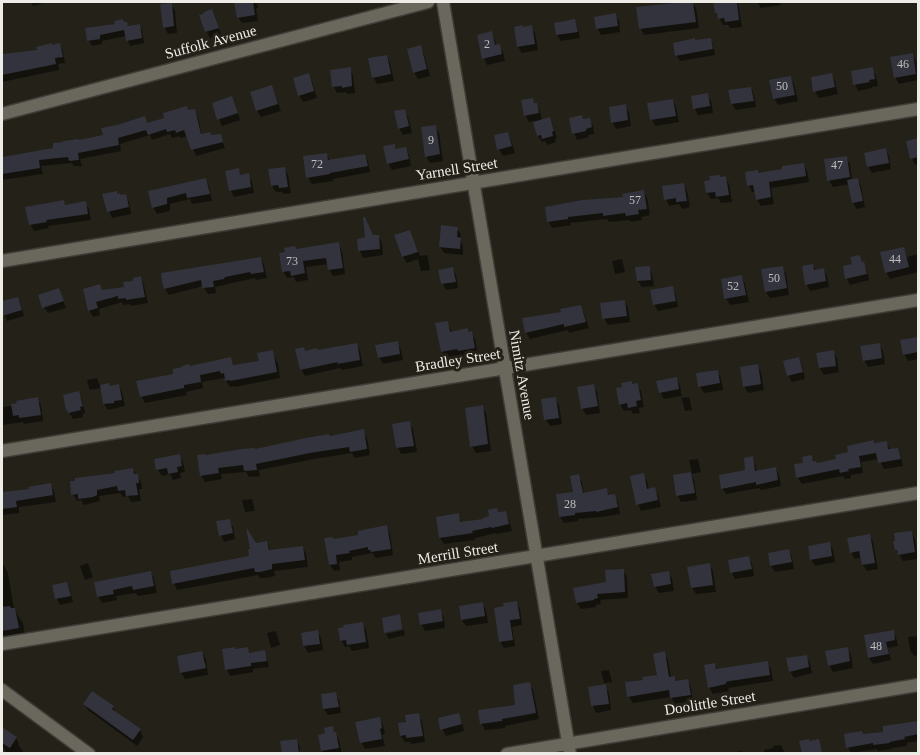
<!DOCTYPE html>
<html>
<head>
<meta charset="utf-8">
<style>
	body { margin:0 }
	#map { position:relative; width:920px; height:755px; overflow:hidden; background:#232118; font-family:Georgia,serif }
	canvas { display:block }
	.frame { position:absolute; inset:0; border:3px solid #eeece6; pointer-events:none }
</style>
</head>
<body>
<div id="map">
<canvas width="920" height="755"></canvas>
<div class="frame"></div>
</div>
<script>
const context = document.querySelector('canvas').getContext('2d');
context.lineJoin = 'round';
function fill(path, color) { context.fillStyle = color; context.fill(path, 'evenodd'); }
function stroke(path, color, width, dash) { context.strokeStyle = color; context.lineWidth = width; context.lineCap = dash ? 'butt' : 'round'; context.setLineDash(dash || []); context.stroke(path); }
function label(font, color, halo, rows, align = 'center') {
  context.font = font + ' Georgia,serif'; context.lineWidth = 6; context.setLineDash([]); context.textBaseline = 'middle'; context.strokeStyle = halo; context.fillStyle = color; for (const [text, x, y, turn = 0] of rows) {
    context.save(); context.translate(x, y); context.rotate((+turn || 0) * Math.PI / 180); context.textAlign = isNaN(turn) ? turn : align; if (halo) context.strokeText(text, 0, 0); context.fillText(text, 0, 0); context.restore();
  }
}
fill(new Path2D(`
	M31 2H43L44 3 33 6Z
	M236 2H257L258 8 256 9 258 21 242 23 238 17Z
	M692 2 696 8 699 28 644 35 641 29 638 8Z
	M715 2H738L742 27 730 28 728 25H723L717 13Z
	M757 2H780L781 5 761 8Z
	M171 4 175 11 177 33 168 34 164 27Z
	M212 11 215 17 221 34 210 38 206 31Z
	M615 15 619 21 620 32 601 35 598 29Z
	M575 21 578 28 580 38 561 41 557 35 555 24Z
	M139 25 142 30 144 43 130 46 126 36 102 41V44L92 46 89 41 87 29 128 27Z
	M531 27 535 33 538 50 522 53 518 47Z
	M491 33 495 40 496 46H499L503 52 505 61 487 65 484 58Z
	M710 39 713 45 715 55 680 61 676 55Z
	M60 45 63 52 65 63 58 64 59 70 2 82V56L38 52Z
	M420 47 424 54 430 76 418 79 414 72Z
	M912 55 916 61 918 80 899 84 895 77Z
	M387 56 390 63 394 81 377 84 373 77Z
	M350 69 353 75 355 93 347 94 346 92 337 93 334 87Z
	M872 69 876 76 878 86 872 87V88L858 91 855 84Z
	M308 75 312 82 317 98 303 102 299 95Z
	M831 75 835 81 838 94 819 98 815 91Z
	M791 78 794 84 798 101 778 105 774 98Z
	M272 87 275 94 281 111 261 117 257 111 252 93Z
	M751 88 754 95 756 107 736 110 732 104 730 92Z
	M707 95 711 101 713 113 698 115 695 109Z
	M232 98 235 104 240 120 222 126 219 119Z
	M532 99 540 111 542 121 550 119 553 126 557 138 555 139 556 142 548 145 545 141 542 142 538 136 535 121 529 122 525 115Z
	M673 100 676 107 679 122 655 126 652 119Z
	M625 106 629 113 631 126 616 129 612 122Z
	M194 111 198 117 202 136 211 137 220 135 225 148 196 156 188 136 181 138 180 136 172 138 170 134 152 140 150 135 120 144 121 151 80 159 82 166H74L72 163 41 166 43 174 2 180V163L104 136 144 118 148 124Z
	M404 111 408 117 412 133 403 135 399 128Z
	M582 117 584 121 589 120 593 126 594 134 588 135 589 137 577 140 574 133Z
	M435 127 439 133 443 161 430 163 426 156Z
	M508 134 511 140 515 153 503 156 499 149Z
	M918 140V164L915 165 912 158 908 142Z
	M394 146 396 150 405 149 409 155 411 166 392 170 388 163Z
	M885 149 889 156 891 169 872 173 868 167 866 154Z
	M326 154 330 161 365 155 368 162 370 172 333 179V181L312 184 308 177Z
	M846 158 850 164 852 180 858 179 861 186 865 207 857 209 853 203 850 184 833 187 829 180Z
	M804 165 807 171 809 182 771 188 774 204 761 206 757 200 756 192H752L749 186 759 175Z
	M284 168 288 175 291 193 284 194 282 192H276L272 186 270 170Z
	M238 170 241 176 248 175 252 182 254 193 234 197 231 191Z
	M725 177 729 184 732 202 721 203 718 198 711 199 707 193 706 182Z
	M206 180 209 186 212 201 192 204 190 199 170 204V211L157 214 153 207 150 192Z
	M684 185 687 191 690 207 682 209 679 204 669 206 666 199Z
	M644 192 647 198 650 215 641 217 642 220 631 222 630 220 609 222 607 219 570 223 571 225 552 228 549 222 546 209 625 198Z
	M117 195 121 197 125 196 129 202 131 214 112 218 109 211Z
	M63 201 66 206 85 203 89 209 91 220 48 226 49 228 34 231 31 225 27 208Z
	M457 228 461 235 460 240 463 246V255L444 253 440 247Z
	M410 232 420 256 427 255 428 258 430 270 421 271 418 259 407 263 403 257Z
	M378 236 382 243 383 255 363 258 360 251 358 240Z
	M338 244 342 251 345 274 333 276 329 269V264L306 267 308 280 296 282 294 277 287 278 283 271 296 251Z
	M903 249 907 257 918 254V272L890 279 886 272Z
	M860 256 867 270 869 280 850 285 847 279Z
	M261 258 264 265 267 278 256 280 255 278 215 287 216 293 208 294 203 286 169 295 165 289 163 274Z
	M622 259 625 272 615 274 612 261Z
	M813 266 816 271 823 269 827 276 829 287 810 291 807 285 803 267Z
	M649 267 652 274 654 286 642 287 638 281Z
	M782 267 786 274 789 295 770 298 766 292Z
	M452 268 456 275 458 288 446 290 443 284 440 271Z
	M742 277 745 284 749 302 730 305 726 298Z
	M141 278 144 285 148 303 131 306 130 304 123 305 122 302 99 309 100 315 93 317 89 310 103 292 125 288Z
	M672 288 676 295 678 307 658 311 654 304Z
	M59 290 66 308 48 313 44 307Z
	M17 298 21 305 24 316 7 321 2 309V302Z
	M625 301 628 308 630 322 608 325 604 318Z
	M580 306 584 313 589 328 569 333 568 330 530 339 526 332 563 313Z
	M447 322 452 333H471L475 339 478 355 463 357 462 355 446 358 442 351Z
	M917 338 918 341V359L908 361 904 354Z
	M397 343 401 350 403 360 383 364 379 357Z
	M356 344 360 351 363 366 342 370 340 368 305 376 301 369 305 352H317Z
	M879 345 883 351 885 364 868 367 864 360Z
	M272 352 278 364 280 378 235 387V386L230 387 224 378 202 382 203 388 186 392 187 395 145 403 141 396 175 375 230 359 234 366 261 362Z
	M833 352 837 358 839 372 824 375 820 368 818 354Z
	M799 359 802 365 805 379 792 382 788 375Z
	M757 365 761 372 764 390 748 393 744 386Z
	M717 371 721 378 723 390 704 393 700 387Z
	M97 378 100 386 109 385 110 387 119 386 122 392 125 406 108 410 104 404 102 388 90 390 89 388 87 380Z
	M676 379 680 385 682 398 689 397 692 410 685 411 681 396 664 399 660 392Z
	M637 384 641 391 644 407 639 408 640 413 633 414 631 410 624 411 620 404 633 385Z
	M593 386 597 392 600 413 586 415 582 408Z
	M79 393 82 399 85 413 83 414V417L73 419 67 409Z
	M37 398 41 405 43 421 24 424 23 422 2 425V407L18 405Z
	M555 399 559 405 562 424 550 426 546 420Z
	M482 407 486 413 491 451 476 453 472 446Z
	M409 423 413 429 417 452 401 454 398 447Z
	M363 431 367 438 370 455 355 458 352 453 314 459 259 470 260 476 249 477 246 472 221 474 222 479 205 482 201 475 255 451Z
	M886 443 890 449H898L901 456 903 466 884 469 879 459 861 462 863 473 851 475V478L845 479 843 476 802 484 798 478 805 464 811 457 817 464 838 460 875 445Z
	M179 456 183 462 185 472 180 473 181 478 173 480 170 474 162 476 158 470Z
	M752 458 755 464 757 472 776 469 779 475 781 486 761 490 759 488 726 494 722 488 747 471Z
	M698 459 701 472 691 474 694 480 697 500 681 502 678 496 675 476 692 473 689 460Z
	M133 470 141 482 142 489H139L141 501 131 502 128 496 123 497 120 493 99 496 100 501 84 505 81 500 77 501 73 494 116 475Z
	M643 475 647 481 649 490 654 489 658 495 661 507 641 511 638 504Z
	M578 476 582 482 584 495 606 490 610 497 614 496 618 502 620 514 601 517 578 519V521L564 523 560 517 575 493Z
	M50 484 54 491 56 502 19 507V513L2 515V494L31 491Z
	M252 499 255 511 245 512 242 500Z
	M498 513H505L509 520 512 531 497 534 496 533 475 538V540L444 544 440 538 458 515 462 524 491 517Z
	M229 521 233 527 235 539 224 542 221 535Z
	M386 527 390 534 393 555 376 558 372 553 352 557V560L339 562 340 570 334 571 330 565 334 540 360 536Z
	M911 532 915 539 918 559 903 561 896 550 897 542Z
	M869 535 873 542 878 569 867 571 863 565 862 557 855 559 851 552Z
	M267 542 271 552 303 548 306 554 308 567 274 571 275 576 264 578H260L258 575 177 590 174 583 250 558 255 544Z
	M829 544 833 550 835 562 815 566 811 559Z
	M788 550 792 557 794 569 775 572 771 566Z
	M749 558 752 564 754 576 735 579 732 573Z
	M2 562 8 573 14 609 23 623 26 642 2 639Z
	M88 563 93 577 85 580 80 566Z
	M709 565 713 571 716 592 696 594 692 588Z
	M623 570 627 577 628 598 600 600 601 604 596 605V607L581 609 577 603 574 589 607 583Z
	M668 572 672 579 674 591 659 593 655 587 653 575Z
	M151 573 154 579 157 593 138 596 136 593 116 596 117 600 102 603 98 596Z
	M67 583 70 590 73 602 60 605 57 599Z
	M516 602 520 609 522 625 512 627 515 646 504 648 500 641 506 608Z
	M482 603 486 610 488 623 466 626 462 620 460 607Z
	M440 611 444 617 445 628 425 631 421 624Z
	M362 624 366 630 369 648 352 651 349 646 345 647 341 640Z
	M404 630 405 635 389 639 386 634Z
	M276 631 280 645 271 648 267 633Z
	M317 632 321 638 323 650 308 653 304 646 303 634Z
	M893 632 896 637 898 646 888 648 891 660 873 664 869 658Z
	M918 636V655L914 656 910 650 908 637Z
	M247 648 250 654 264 652 267 658 269 667 253 669V672L230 676 227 670 235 650Z
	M847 649 851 655 853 668 833 672 829 665Z
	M202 653 206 659 208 675 185 679 181 673Z
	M664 653 668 660 671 678H674L676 682 687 680 691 687 693 702 675 704 671 697 633 703 629 697 627 684 644 681 658 676Z
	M806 656 810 663 812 673 794 678 790 671Z
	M767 662 771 669 773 681 734 687 728 688 729 691 713 694 709 687 715 665 718 671Z
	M609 670 612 682 604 683 601 671Z
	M529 684 533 690 539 719 505 726V728L485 730 482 724 480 712 517 706Z
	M605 686 609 693 611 710 596 713 593 706 590 689Z
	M335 694 339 700 341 713 328 715 324 709 322 696Z
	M85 704 113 707 117 715 140 730 143 737 137 746 88 710Z
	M418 715 422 721 425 742 411 744 410 742H405L401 736 408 723Z
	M458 715 462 722 464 731 446 736 442 729Z
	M379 719 383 725 385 734 382 735 385 746 365 749 361 742Z
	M918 722V741L907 743V746L892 748V749L878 751 877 749 851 753 848 747 863 736 885 733 884 727Z
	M332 727 339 740 342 754H324L322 751 327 735Z
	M4 731 16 738 19 744V746L25 754 7 753 2 746V734Z
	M296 740 300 747V754H283L282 742Z
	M781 745 785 754H765L764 750 773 748V746Z
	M741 751 743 754H724Z`), '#0007');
fill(new Path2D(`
	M234 2H253L255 15 237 18Z
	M685 2H693L696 22 639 29 636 7Z
	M713 2H737L739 20 725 22 724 18 718 19 717 13H715Z
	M172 3 174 26 163 28 160 4Z
	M212 9 219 28 205 32 199 15 203 14 204 12Z
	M616 13 618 26 596 29 594 17Z
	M123 19 124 22H127L128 26 140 24 142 38 126 41 124 30 100 35V39L87 41 85 28 115 24 114 21Z
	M575 19 578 32 556 35 554 23Z
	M523 25V27L532 25 535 44 517 47 514 27Z
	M492 31 495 45 500 44 502 54 482 59 477 35Z
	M695 38V40L711 38 713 49 675 56 673 43Z
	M52 43V45L60 43 63 57 55 58 56 64 2 75V54L37 50 36 47Z
	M421 45 427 69 413 73 407 49Z
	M913 53 916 74 894 78 890 57Z
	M387 55 391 74 372 78 368 58Z
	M351 67 352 86 342 88V86L332 87 330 70Z
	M873 67 875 79 869 80 870 82 853 85 851 71Z
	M309 73 314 91 298 96 293 78Z
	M832 73 835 87 813 92 811 77Z
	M791 76 795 95 773 99 769 80Z
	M272 85 278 104 256 111 250 92Z
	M751 87 754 101 731 104 728 90Z
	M708 93 710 106 693 109 691 96Z
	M232 96 238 113 217 120 212 103Z
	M533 98 534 103H537L539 113 524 116 521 100Z
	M673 99 676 116 650 120 647 103Z
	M626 104 628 120 611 123 609 107Z
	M187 106 188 110 195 109 201 134 210 132 211 135 221 134 223 142 191 150 184 130 176 133 175 130 167 132 166 129 148 135 146 130 118 138 119 145 78 153 79 160 69 161 68 157 39 160 40 168 2 174V157L53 148V143L63 142V141L79 139V140L103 135 101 128 117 125 145 116 147 123 164 118 163 113Z
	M405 109 409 126 398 129 394 111Z
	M582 115 583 119 590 118 592 127 586 129V131L572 134 569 118Z
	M550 117 554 131 552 132 553 136 542 139 541 135 537 136 533 122Z
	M436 125 440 154 425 157 421 127Z
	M508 132 512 146 497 150 494 135Z
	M918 138V157L910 159 906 141Z
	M395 144V149L406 147 409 159 387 164 383 146Z
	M886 148 889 163 867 167 864 153Z
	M327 153 328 160 365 154 368 166 330 173V174L306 178 303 156Z
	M847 156 850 177 827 181 824 159Z
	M804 163 806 176 769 182 771 197 756 200 753 185 747 186 745 172 758 170V173L782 169V166Z
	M285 167 288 187 279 188 278 185 271 186 268 169Z
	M239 168 240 175 249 173 251 187 229 191 225 171Z
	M720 175V177L726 176 729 195 716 197 715 192 706 193 704 181 710 180 709 176Z
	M206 178 210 194 187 198 186 193 167 198V204L152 208 148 191Z
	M858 178 863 201 852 203 847 180Z
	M684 183 687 201 676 202V198L664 200 662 186Z
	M644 190 647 209 638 210 639 214 626 216 625 213 603 216V213L568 217V219L547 222 545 207 582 200 623 197 622 194Z
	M117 191V194L120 193 121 195 126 194 129 207 107 212 102 194Z
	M64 200 65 205 86 201 88 214 46 220 47 222 29 225 25 207Z
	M363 217H365L373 235H379L380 249 358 251 357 239 365 237Z
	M441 225 458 227 457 237 461 238 460 249 439 247Z
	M410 230 418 252 402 257 394 235Z
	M339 242 343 268 328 270 326 258 303 261 305 273 291 276 290 271 282 272 279 253 285 252 284 248 295 246 296 249Z
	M904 247 909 267 885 273 880 252Z
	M860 255 862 262 864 261 867 274 845 279 843 266 852 264 850 257Z
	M261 257 264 272 251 274 250 272 225 277 224 279 213 281 214 287 202 288 201 280 164 289 162 282 161 273Z
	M813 264 814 270 824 268 826 281 805 285 802 266Z
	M650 266 651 280 637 281 635 267Z
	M783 266 787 288 765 292 761 269Z
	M453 267 456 282 441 284 438 270Z
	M742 275 746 295 724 299 721 279Z
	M141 276 145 297 126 300V298L118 299V296L96 302 98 308 88 311 83 289 100 284 102 290 124 287 123 282 133 281V278Z
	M673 286 676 301 653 305 650 290Z
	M59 288 64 301 42 308 38 295Z
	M18 297 22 310 2 316V301Z
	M625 300 627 316 602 319 600 303Z
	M581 305 586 322 564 327V324L525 333 522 318 561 312 560 309Z
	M448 321 450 332 468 328V332L472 331 475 348 458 351 457 349 441 352 435 323Z
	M918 337V352L903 355 900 340Z
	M398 341 400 354 378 358 375 345Z
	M357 343 360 360 337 364 338 362 300 370 295 349 304 347 305 351 317 348V350Z
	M880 343 882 358 863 361 860 346Z
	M273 350 277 372 230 381V380L225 381 224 373 221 374 220 371 200 375 201 382 184 385V388L140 397 136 381 173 374V369L182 367V366L189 364 190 366 231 357 233 365 259 361 257 353Z
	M834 350 836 366 819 368 816 353Z
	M799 357 803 372 787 376 783 361Z
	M758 364 761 384 743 387 740 367Z
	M718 370 720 383 698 387 696 373Z
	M677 377 679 389 659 393 656 381Z
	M632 381V384L638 383 641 400 636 401 637 406 628 408 627 403 619 405 616 388 622 387 621 383Z
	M109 383 110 386 119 384 122 400 114 401V403L103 404 100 385Z
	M594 384 598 406 581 409 577 387Z
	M79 391 83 406 80 407 81 410 68 413 67 410H66L63 395Z
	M38 397 41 415 19 418V415L13 416 11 404 17 403 16 401Z
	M556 397 559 418 544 420 541 399Z
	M483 405 488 444 470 447 465 408Z
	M410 421 414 446 396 448 392 424Z
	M364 429 367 449 350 452 349 447 310 453 256 464 257 470 244 471 243 465 218 468 219 473 200 476 197 455 204 454 206 455 241 449 255 448V449L306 438 329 434 330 436Z
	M874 440V443L887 441 888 449 898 448 901 459 878 463 876 453 859 456 861 467 848 469 849 471 840 473 839 469 796 478 794 464 803 463 802 457 812 455 813 461H816L817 463 836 459 835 455 848 452 847 446Z
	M180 454 182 466 177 467 178 472 168 474 167 468 156 470 154 459Z
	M753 456 755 471 776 467 778 480 756 485V482L721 489 719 475 745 470 744 458Z
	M133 468 134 474H138L139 483H136L138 495 126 496 125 490 118 491 117 486 97 490V495L93 497 78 499V494L71 495 70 481H75V478L115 473 114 471Z
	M691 472 695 493 676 496 673 475Z
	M644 473 647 489 655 487 658 500 636 505 630 476Z
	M579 474 583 493 607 488 608 495 615 494 618 507 596 512V511L575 513V515L559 517 556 494 573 492 570 476Z
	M51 483 53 495 16 501 17 507 2 509V492L29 489 28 487Z
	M497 508 498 512 506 511 509 524 492 528 491 527 472 531 473 533 439 538 436 517 459 513 460 522 483 519V518L489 516 488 510Z
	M230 519 233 533 219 536 216 521Z
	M387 525 391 549 371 552 370 550H368V547L349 551 350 553 336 555 337 564 329 565 324 538 333 537V539L358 535V531Z
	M246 527 256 543 267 541 269 550 303 546 305 560 272 564V569L260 572H255L254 568 172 584 170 571 249 556 248 549H250Z
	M912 531 915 552 898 555 897 550H895L893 541H895L894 533Z
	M870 534 875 563 862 565 859 551 850 553 847 538Z
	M830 542 832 556 810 560 808 546Z
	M789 549 792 562 770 566 768 553Z
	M749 556 752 569 730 573 728 560Z
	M710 563 713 585 691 588 687 567Z
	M624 569 625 592 597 594 598 598 594 599V600L576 603 573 588 606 582 605 570Z
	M151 571 154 586 133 590 132 586 113 590 114 594 97 597 94 582Z
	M669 571 671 584 654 587 651 574Z
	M67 582 71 596 55 599 52 585Z
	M517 601 520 619 510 620 513 640 499 642 494 608 504 606 503 603Z
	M483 602 485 616 461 620 459 606Z
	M10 606 11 608H15L19 628 2 631V607Z
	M441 609 443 621 420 625 418 613Z
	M400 614 402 629 384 633 382 618Z
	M363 622 366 642 347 645 346 640 340 641 338 628 344 627 343 625Z
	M318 630 320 644 303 646 301 633Z
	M894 630 895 640 886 642 889 654 868 658 864 635Z
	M235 647V649L248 647 249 653 265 650 267 661 251 663V666L225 670 222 649Z
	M848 647 850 661 828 666 825 651Z
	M202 651 206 668 180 673 177 656Z
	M665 651 669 677 675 676V681L688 679 691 695 670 698 669 690 627 697 625 682 643 680 642 677 657 675 653 654Z
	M807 655 809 667 789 672 786 658Z
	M768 661 770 675 730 681 726 682V684L708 688 704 665 715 663 716 669Z
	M530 682 536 713 502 719V721L480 724 478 710 515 705 513 685Z
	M606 684 609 704 591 706 588 687Z
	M92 691 114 706 112 709 141 729 133 740 83 704Z
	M336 692 339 707 323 709 321 694Z
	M419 713 423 736 406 738V735L400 736 398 723 406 722 405 715Z
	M459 713 462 724 440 730 438 718Z
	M380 717 382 728 380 729 382 739 360 743 355 722Z
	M918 721V734L904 737 905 739 889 742 890 743 873 745V743L846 748 844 734 862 731 863 734 883 732V726Z
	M333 726 334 732H336L339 748 321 751 318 735 325 733 324 728Z
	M2 727 17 737 10 748 2 743Z
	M297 739 299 753H282L280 741Z
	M809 739V741L819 739 822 753H802L799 741Z`), '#32333c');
const minor = new Path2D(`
	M443 2 570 754
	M2 114 428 2
	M2 261 918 109
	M2 451 918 300
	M2 644 918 493
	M2 690 89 754
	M507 754 918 685`);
stroke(minor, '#3e3c36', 15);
stroke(minor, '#6a675d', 12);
label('12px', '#bfbebc', null, [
	["2",487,45],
	["46",903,65],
	["50",782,87],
	["9",431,141],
	["72",317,165],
	["47",837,166],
	["57",635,201],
	["44",895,260],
	["73",292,262],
	["50",774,279],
	["52",733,287],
	["28",570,505],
	["48",876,647]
]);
label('15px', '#eeece6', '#232118', [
	["Suffolk Avenue",211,43,-15],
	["Yarnell Street",457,170,-9],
	["Bradley Street",458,361,-9],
	["Nimitz Avenue",521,375,80],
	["Merrill Street",458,554,-9],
	["Doolittle Street",710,704,-9]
]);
</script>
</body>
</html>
